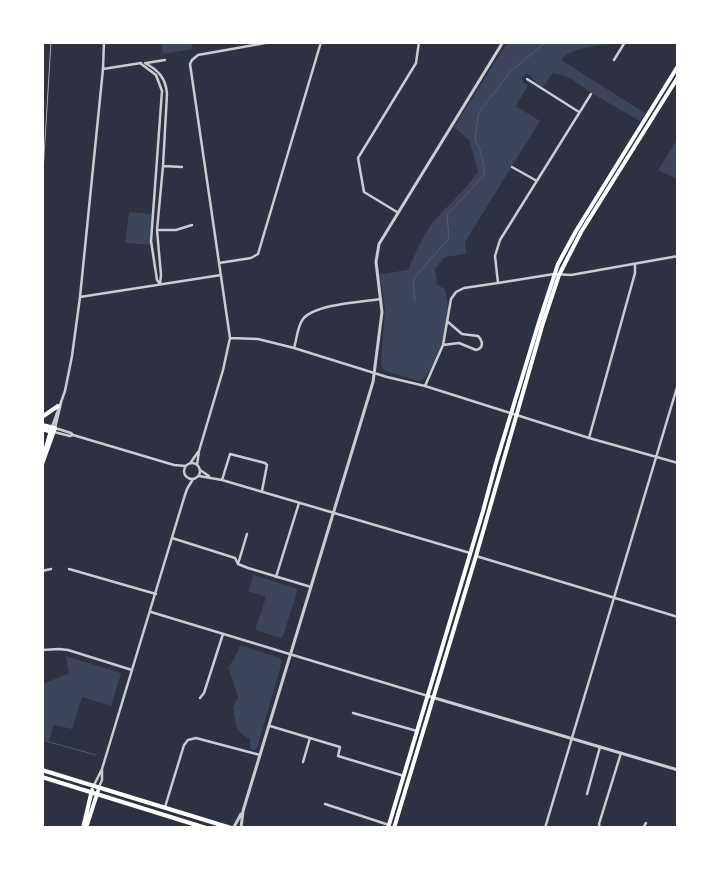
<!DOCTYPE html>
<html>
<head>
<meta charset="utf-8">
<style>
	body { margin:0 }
	#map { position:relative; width:720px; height:870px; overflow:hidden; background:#2d3142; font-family:Inter,sans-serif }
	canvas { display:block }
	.frame { position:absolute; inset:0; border:44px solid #fff; pointer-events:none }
</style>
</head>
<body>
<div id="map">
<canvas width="720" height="870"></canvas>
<div class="frame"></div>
</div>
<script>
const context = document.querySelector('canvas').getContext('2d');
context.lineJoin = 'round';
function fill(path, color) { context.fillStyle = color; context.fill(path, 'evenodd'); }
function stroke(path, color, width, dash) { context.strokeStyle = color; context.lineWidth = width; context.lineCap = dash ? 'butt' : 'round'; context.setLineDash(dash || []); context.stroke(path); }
fill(new Path2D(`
	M161 43H191L192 49 163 54Z
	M507 43H614C597 46 572 47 561 60L645 113 640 121C626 113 612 105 598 97 583 88 571 75 553 73L543 87 537 83 530 75 526 74 522 77 523 83 528 85 516 106 540 121 465 242 466 254 445 257 435 269 437 285 445 289C446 295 448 303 448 309 448 330 437 363 423 380L419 381 385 371 383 369 381 364 385 310 380 274 408 270C415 254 421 239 431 225 446 206 465 192 478 171L469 140 454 127Z
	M677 139V179L658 170Z
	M129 212 152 214 150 245 125 243Z
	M254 575 298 589 283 636 281 638 255 630 266 597 248 591Z
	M240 645 280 658 282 662 257 748 254 750 250 749V739L241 734 236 726 233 707 238 697 237 693 228 668 238 652Z
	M66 656 121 673 111 706 82 697 72 729 54 725 49 741 43 738V684L69 673Z`), '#3c4559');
stroke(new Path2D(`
	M571 42 575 44 581 42
	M415 302 413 282 415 277 449 238 447 215 484 175V166L480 150 475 140 478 116 481 109 510 72 546 42
	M42 740 96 755`), '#4f5d75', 1);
stroke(new Path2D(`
	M42 783 44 779`), '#caccd0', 1);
stroke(new Path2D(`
	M614 60 625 42
	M140 63 156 75 162 91 151 241 157 280 160 284
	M145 63C158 70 166 78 167 94L163 166 157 230 161 275 160 284
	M146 63 165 60
	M103 69 141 63
	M527 79 579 112
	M163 166 182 167
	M512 167 537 181
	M397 212 364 192 358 158 416 63 419 42
	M157 230H176L192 225
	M219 263 251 258 258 254 321 42
	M498 283 495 256 500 240 591 94
	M80 297 221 275
	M230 338 258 339 294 348 387 377 425 386 589 438 678 463
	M443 345 459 343 476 350C484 348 483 341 478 336L462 334 448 322
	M294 348C297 339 297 327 303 319 315 304 362 302 381 299
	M425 386 443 345 451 299 456 292 464 288 498 283 554 274 571 275 678 256
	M61 403 55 428 71 433 73 435
	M52 427 65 391 72 356 80 297 103 69 104 42
	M54 432 70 436 73 435 174 465 186 466
	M589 438 635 273V264
	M191 462 198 452
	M184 471a8 8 0 1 1 16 0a8 8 0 1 1-16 0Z
	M197 465 199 451 223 370 230 338 190 64 192 60 198 55 271 42
	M200 470 209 476
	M199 476 222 480 470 553
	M222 480 230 454 265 463 267 465 262 491
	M172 538 235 558 238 564 248 568 311 587
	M476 556 678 617
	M238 564 247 534
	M69 569 156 594
	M42 571 51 569
	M276 577 299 503
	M151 612 428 696
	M42 650 59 649 68 650 132 670
	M200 698 204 693 223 634
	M353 713 417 731
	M270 726 340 747 338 756 404 776
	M303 762 310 738
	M94 785 102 769
	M99 787 102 780V769L184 498 187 489 193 479
	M587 794 600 747
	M325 804 389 825
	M165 807 184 745 188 740 196 738 260 755
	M545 828 678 384
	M600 828 599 824 621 753
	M643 828 646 823`), '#caccd0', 2.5);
stroke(new Path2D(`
	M428 696 678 770
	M234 827 241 814
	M241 828 243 811 373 382 382 312 376 262 379 244 503 42`), '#caccd0', 3);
stroke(new Path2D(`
	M42 417 58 406
	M42 425 55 428 42 464
	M42 429 52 432
	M45 456V451L52 427
	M42 770 231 828
	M42 777 206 828
	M83 828 92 790
	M86 828 98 791
	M233 828H239
	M388 828 483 511 496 463 539 322 558 264 576 231 678 66
	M394 828 476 556 543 323 559 275 581 232 678 77`), '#fff', 4);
stroke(new Path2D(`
	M42 189 51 42`), '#abadb3', 1);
</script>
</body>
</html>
